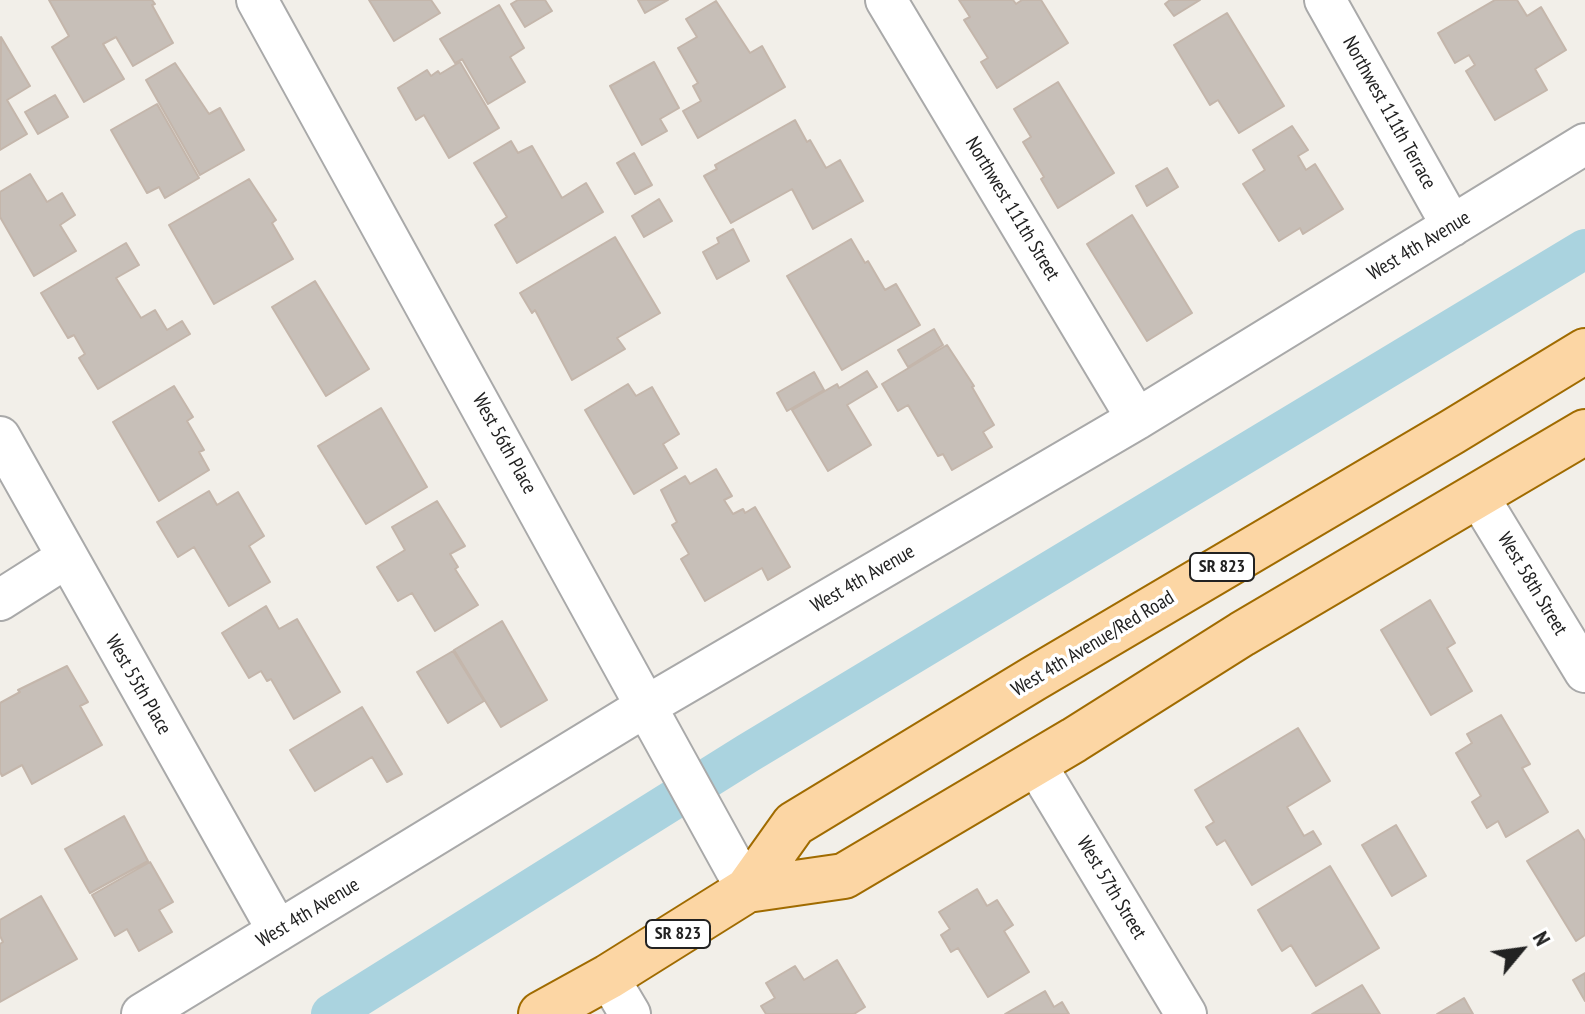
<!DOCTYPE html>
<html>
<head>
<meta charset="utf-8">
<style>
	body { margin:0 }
	#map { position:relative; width:1585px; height:1014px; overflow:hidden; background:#f2efe9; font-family:"PT Sans Narrow",sans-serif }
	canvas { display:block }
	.north { position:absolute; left:1481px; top:910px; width:80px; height:80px; -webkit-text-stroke:6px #fff; paint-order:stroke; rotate:61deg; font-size:22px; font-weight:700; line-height:32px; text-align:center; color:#222 }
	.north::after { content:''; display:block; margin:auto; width:28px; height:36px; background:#222; clip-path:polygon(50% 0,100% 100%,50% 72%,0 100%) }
</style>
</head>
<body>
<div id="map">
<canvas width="1585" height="1014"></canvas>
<div class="north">N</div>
</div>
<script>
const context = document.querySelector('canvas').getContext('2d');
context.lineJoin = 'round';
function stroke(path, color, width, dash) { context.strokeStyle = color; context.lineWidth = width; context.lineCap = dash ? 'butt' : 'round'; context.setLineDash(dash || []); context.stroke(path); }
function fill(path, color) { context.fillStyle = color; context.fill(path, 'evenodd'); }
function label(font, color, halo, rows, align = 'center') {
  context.font = font + ' "PT Sans Narrow",sans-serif'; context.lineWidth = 7; context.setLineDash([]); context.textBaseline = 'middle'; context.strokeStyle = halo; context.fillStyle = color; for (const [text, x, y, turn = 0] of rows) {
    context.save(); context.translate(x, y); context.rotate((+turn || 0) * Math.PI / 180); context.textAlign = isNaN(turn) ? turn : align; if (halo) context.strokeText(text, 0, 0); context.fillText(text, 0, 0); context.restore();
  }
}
stroke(new Path2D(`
	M331 1014 748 753 1585 249`), '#aad3df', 40);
const building = new Path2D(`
	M49 0H152L155 4 152 5 173 43 133 66 116 37 103 44 124 79 84 102 52 47 69 36Z
	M369 0H431L440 13 394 41Z
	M518 0H545L552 11 525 27 511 4Z
	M638 0H668L645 13Z
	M959 0H1013L1016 4 1022 0H1041L1068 43 997 88 981 62 988 58 964 20 970 17Z
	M1170 0H1200L1174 16 1165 4Z
	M1495 0H1517L1527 16 1541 7 1566 50 1535 69 1547 90 1495 120 1466 71 1475 65 1469 55 1455 63 1438 33Z
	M716 1 750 53 762 46 785 87 698 138 683 111 701 101 693 86 698 83 678 48 697 37 686 19Z
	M499 5 524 48 510 57 525 82 488 104 462 59 455 63 440 39Z
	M1227 13 1284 106 1239 133 1218 100 1210 105 1174 45Z
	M1 37 30 86 7 100 27 134 0 150Z
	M460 62 499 128 449 158 424 115 416 120 398 88 427 70 431 76 438 71 440 74Z
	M654 62 679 108 660 119 667 131 642 145 610 86Z
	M175 63 209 114 220 108 244 150 200 175 146 80Z
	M1058 82 1114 173 1058 208 1041 179 1044 177 1023 142 1031 137 1014 109Z
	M55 95 68 117 38 134 25 112Z
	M157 104 199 178 165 198 159 187 147 193 111 130Z
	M795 120 807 142 810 140 826 168 840 160 863 201 813 229 792 189 731 223 704 176 717 169 715 165Z
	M1292 126 1308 150 1298 156 1306 170 1315 164 1343 209 1303 234 1300 228 1279 241 1243 184 1265 170 1253 150Z
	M511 141 518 153 532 146 562 198 586 183 603 212 517 263 495 225 507 217 474 163Z
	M634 153 652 185 635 194 617 163Z
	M1167 168 1178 187 1147 206 1136 186Z
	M30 174 47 202 62 193 75 215 60 225 76 251 34 276 0 217V192Z
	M249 179 276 220 272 223 293 259 214 304 169 225Z
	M659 199 672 221 644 237 632 216Z
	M1132 215 1192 313 1147 341 1087 244Z
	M733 229 749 261 717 279 703 252 719 243 717 238Z
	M615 237 660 313 617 338 625 349 572 380 535 310 532 313 520 293Z
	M851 239 865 263 868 261 885 290 896 284 920 325 842 370 787 276Z
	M126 243 139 265 116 278 141 318 155 310 167 330 182 321 190 334 98 389 79 358 85 354 74 335 68 338 41 293Z
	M315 281 369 369 326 396 272 307Z
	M934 329 943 345 908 367 898 350Z
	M947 345 974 386 972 387 994 425 983 432 992 447 952 470 943 454 938 456 908 405 898 411 882 384Z
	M867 371 877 387 847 405 871 445 828 471 792 410 837 384 839 388Z
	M814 372 824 390 787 411 777 393Z
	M628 384 636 396 652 387 679 434 663 444 677 468 634 494 585 410Z
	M174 386 193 417 187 421 204 450 199 452 209 470 159 501 113 422Z
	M381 408 427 487 366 524 318 446Z
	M716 469 732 496 724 500 733 514 743 509 745 513 755 507 790 567 768 580 762 568 705 601 681 559 689 554 672 525 677 522 661 490 685 476 690 484Z
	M209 491 217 505 238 492 264 536 249 546 270 582 229 606 194 547 178 557 157 522Z
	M437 501 465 546 450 554 458 567 455 569 478 605 435 631 412 593 398 601 377 567 405 550 392 527Z
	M1430 600 1455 643 1447 648 1472 691 1431 715 1381 630Z
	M266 606 279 629 297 619 340 692 294 719 271 679 267 681 261 671 249 678 222 633Z
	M502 621 547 700 501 727 454 650Z
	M453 651 484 701 448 723 417 672Z
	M67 666 88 702 80 706 102 745 32 784 22 765 2 776 0 772V703L20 692 18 690Z
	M362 707 402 774 387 782 372 757 315 791 290 750Z
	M1501 715 1530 764 1522 768 1548 812 1506 837 1498 821 1487 828 1472 802 1481 796 1456 753 1472 743 1467 734Z
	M1298 728 1330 781 1287 807 1304 836 1313 831 1321 844 1252 885 1225 840 1217 845 1206 827 1214 822 1195 790Z
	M124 816 148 861 90 893 65 849Z
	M1396 825 1426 876 1392 896 1362 845Z
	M1578 830 1585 841V935L1576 941 1527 861Z
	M150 862 173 902 159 910 172 932 139 951 127 929 115 936 92 895Z
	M1330 866 1379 948 1316 986 1291 945 1282 951 1258 910Z
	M977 889 987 906 997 900 1013 925 1004 931 1029 972 988 997 958 948 951 952 941 935 950 929 939 912Z
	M41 896 77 959 0 1002V944L3 942 0 936V920Z
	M837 960 865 1007 854 1014H766L761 1006 775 998 766 983 795 966 804 980Z
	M1585 973V1001L1573 980Z
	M1362 985 1380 1014H1312Z
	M1045 991 1054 1007 1062 1002 1069 1014H1005Z
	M1464 998 1473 1014H1437Z`);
fill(building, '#c7bfb8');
stroke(building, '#c4b6ab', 2);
const minor = new Path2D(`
	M257 0 747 890
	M886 0 1137 419
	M1325 0 1452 226
	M0 437 278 931
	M1478 496 1585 672
	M0 600 66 558
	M1035 763 1186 1014
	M608 977 630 1014
	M142 1014 648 705 1137 419 1585 144`);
const major = new Path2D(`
	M747 890 844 876 1074 740 1242 634 1585 432
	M541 1014 608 977 747 890 794 824 1033 679 1452 432 1585 351`);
stroke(minor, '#a9a9a9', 44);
stroke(major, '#a06b00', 48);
stroke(minor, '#fff', 40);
stroke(major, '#fcd6a4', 44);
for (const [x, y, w] of [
	[1222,567,64],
	[678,934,64]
]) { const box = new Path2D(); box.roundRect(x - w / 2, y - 14, w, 28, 6); context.fillStyle = '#fff'; context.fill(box); stroke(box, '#222', 2); }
label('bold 18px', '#222', null, [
	["SR 823",1222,567],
	["SR 823",678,934]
]);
label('20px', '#222', '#fff', [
	["Northwest 111th Terrace",1389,113,61],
	["Northwest 111th Street",1012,209,59],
	["West 4th Avenue",1419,246,-31],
	["West 56th Place",504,444,61],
	["West 4th Avenue",863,579,-30],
	["West 58th Street",1532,584,59],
	["West 4th Avenue/Red Road",1093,644,-31],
	["West 55th Place",138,685,60],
	["West 57th Street",1111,888,59],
	["West 4th Avenue",308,913,-31]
]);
</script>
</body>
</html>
